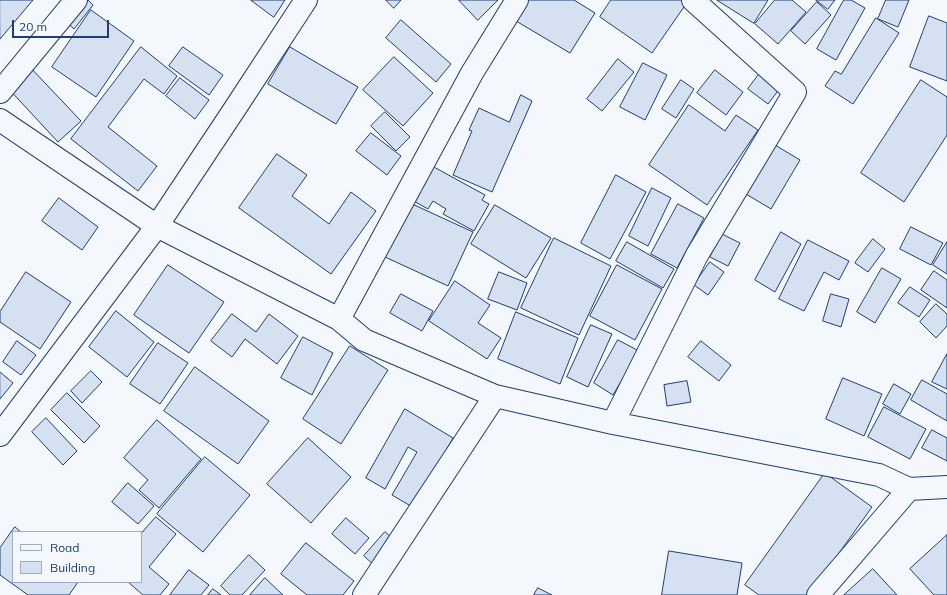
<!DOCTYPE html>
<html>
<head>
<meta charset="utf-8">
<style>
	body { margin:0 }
	#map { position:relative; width:947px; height:595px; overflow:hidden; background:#f4f7fb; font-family:Mulish,sans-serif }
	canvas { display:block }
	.legend { position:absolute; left:12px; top:531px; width:130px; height:52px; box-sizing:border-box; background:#f4f7fb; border:1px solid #9eadc5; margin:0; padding:5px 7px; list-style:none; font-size:12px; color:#1d3f73 }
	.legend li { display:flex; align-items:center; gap:8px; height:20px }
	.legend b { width:20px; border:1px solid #9eadc5 }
	.scale { position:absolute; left:12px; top:20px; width:97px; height:18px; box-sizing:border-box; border:2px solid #1d3f73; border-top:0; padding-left:5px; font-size:12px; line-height:14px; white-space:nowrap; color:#1d3f73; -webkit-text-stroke:3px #f4f7fb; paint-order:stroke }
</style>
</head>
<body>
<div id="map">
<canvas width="947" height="595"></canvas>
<ul class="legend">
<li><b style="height:5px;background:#f4f7fb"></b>Road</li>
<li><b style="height:11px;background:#d5e0f0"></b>Building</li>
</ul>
<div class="scale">20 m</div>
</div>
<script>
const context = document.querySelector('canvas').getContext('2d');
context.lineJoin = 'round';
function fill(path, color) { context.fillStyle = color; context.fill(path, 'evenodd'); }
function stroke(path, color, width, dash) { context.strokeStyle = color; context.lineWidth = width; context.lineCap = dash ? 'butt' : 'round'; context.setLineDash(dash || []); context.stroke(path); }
const building = new Path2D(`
	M0 0H33L0 39Z
	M77 0H88L93 5 74 29 62 18Z
	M251 0H285L274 17Z
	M386 0H401L394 8Z
	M459 0H498L478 20Z
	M528 0H574L595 13 570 53 516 21Z
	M611 0H681L686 4 652 53 600 17Z
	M717 0H768L754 23Z
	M775 0H792L806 12 778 44 755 24Z
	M816 0H835L828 9Z
	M844 0H851L865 8 836 60 817 49Z
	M886 0H909L898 27 878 19Z
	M817 2 831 15 805 44 791 31Z
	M91 10 134 41 96 97 52 67Z
	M929 16 947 23V81L910 67Z
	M876 18 899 33 853 104 825 86 835 71 841 74Z
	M401 20 451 64 436 82 386 38Z
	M141 47 177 76 164 94 144 79 108 127 157 166 138 191 71 139Z
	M183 47 223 75 209 95 169 66Z
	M290 47 358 87 336 124 268 84Z
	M394 57 433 93 403 126 363 90Z
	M618 59 634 72 602 111 587 99Z
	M643 63 667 75 645 120 620 107Z
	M28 65 81 121 58 142 6 86Z
	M763 69 783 84 768 104 748 89Z
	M715 70 743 92 726 115 697 93Z
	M180 78 209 100 195 119 166 96Z
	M681 80 694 89 676 118 662 109Z
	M921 80 947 97V135L904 202 861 173Z
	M521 95 532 101 492 192 453 175 472 131 469 130 479 108 509 122Z
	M689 105 725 131 736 115 758 130 707 205 649 165Z
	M385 112 410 137 396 151 371 126Z
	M371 133 401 156 387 175 356 151Z
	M775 145 800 160 771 209 746 194Z
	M277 154 307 175 292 196 329 224 351 192 376 211 331 274 239 208Z
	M432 166 485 195 482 200 489 204 474 231 443 214 446 209 433 201 428 209 412 200Z
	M616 175 646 192 610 259 581 243Z
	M652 188 671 198 648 246 629 236Z
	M59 198 98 227 82 250 42 221Z
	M410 203 473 232 448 286 385 257Z
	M678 204 704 218 677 268 651 254Z
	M495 205 551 238 526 278 471 244Z
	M911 227 943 243 931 265 900 249Z
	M781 232 801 244 775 292 755 280Z
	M722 234 740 243 728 266 710 257Z
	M554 238 611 266 579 335 521 308Z
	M873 239 885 249 868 272 855 263Z
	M808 240 849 261 839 280 824 272 804 311 779 299Z
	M627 242 674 269 663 288 616 261Z
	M947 242V274L933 265Z
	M710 262 724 272 708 295 694 285Z
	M168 265 224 302 189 353 134 315Z
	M617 265 662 289 635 340 590 316Z
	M882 268 901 279 875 323 857 312Z
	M934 271 947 280V308L921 290Z
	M26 272 71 302 40 349 0 322V312Z
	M499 272 527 283 517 310 488 299Z
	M455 281 490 305 478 323 501 338 487 359 429 321Z
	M910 287 930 300 919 317 898 303Z
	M401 294 433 311 422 331 390 313Z
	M831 294 849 299 841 327 823 321Z
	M936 304 947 314V326L936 338 920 322Z
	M116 311 154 342 127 377 89 347Z
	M516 312 578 338 560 384 498 359Z
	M232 314 256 332 269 314 298 336 277 364 245 339 232 357 211 341Z
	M591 325 612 334 588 387 567 377Z
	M303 337 333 353 312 395 281 378Z
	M618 340 639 351 613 395 594 383Z
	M17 341 36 355 21 375 3 362Z
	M701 341 731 365 719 381 688 357Z
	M158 343 188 363 160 404 130 384Z
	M350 346 388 370 341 444 303 419Z
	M947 354V389L932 382Z
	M195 367 269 421 238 464 164 411Z
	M91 371 102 382 82 403 71 391Z
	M0 372 13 383 0 399Z
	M843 378 882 394 864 436 826 419Z
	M922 380 947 394V421L911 400Z
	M687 381 691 402 667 406 664 385Z
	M894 384 911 394 900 414 883 404Z
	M67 393 100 426 84 443 51 410Z
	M884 407 926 429 910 459 868 437Z
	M405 409 453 438 414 508 392 495 417 452 408 447 385 489 366 478Z
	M46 418 77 451 63 465 32 432Z
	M157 420 201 459 159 508 139 490 148 480 124 458Z
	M932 430 947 438V461L922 448Z
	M308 438 351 477 311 523 267 484Z
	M205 457 250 495 203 552 157 514Z
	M825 473 872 507 809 595H759L745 585Z
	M128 483 154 506 138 524 112 502Z
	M156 517 176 534 149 567 169 584 160 595H143L128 582H141V534Z
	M346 518 369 538 355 554 332 534Z
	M15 527 21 532H13V582H78L69 595H28L0 575V548Z
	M385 532 397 542 375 566 364 556Z
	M947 535V595H934L910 569Z
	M306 543 354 581 343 595H307L281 574Z
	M669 551 742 563 737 595H662Z
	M249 555 265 570 242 595H230L221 586Z
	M873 569 897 595H844Z
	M189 570 209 585 201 595H170Z
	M265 578 283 595H250Z
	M538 588 552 595H534Z
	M213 589 221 595H208Z`);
fill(building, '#d5e0f0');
stroke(building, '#1d3f73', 1);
const minor = new Path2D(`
	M0 92 76 0
	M0 120 157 226 339 319 364 340 495 396 613 423 879 475 909 489 947 487
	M339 319 472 73 517 0
	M613 423 697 255 795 92 693 0
	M0 435 157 226 236 107 306 0
	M364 595 495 396
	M818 595 909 489`);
stroke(minor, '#1d3f73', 24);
stroke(minor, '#f4f7fb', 22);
</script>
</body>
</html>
